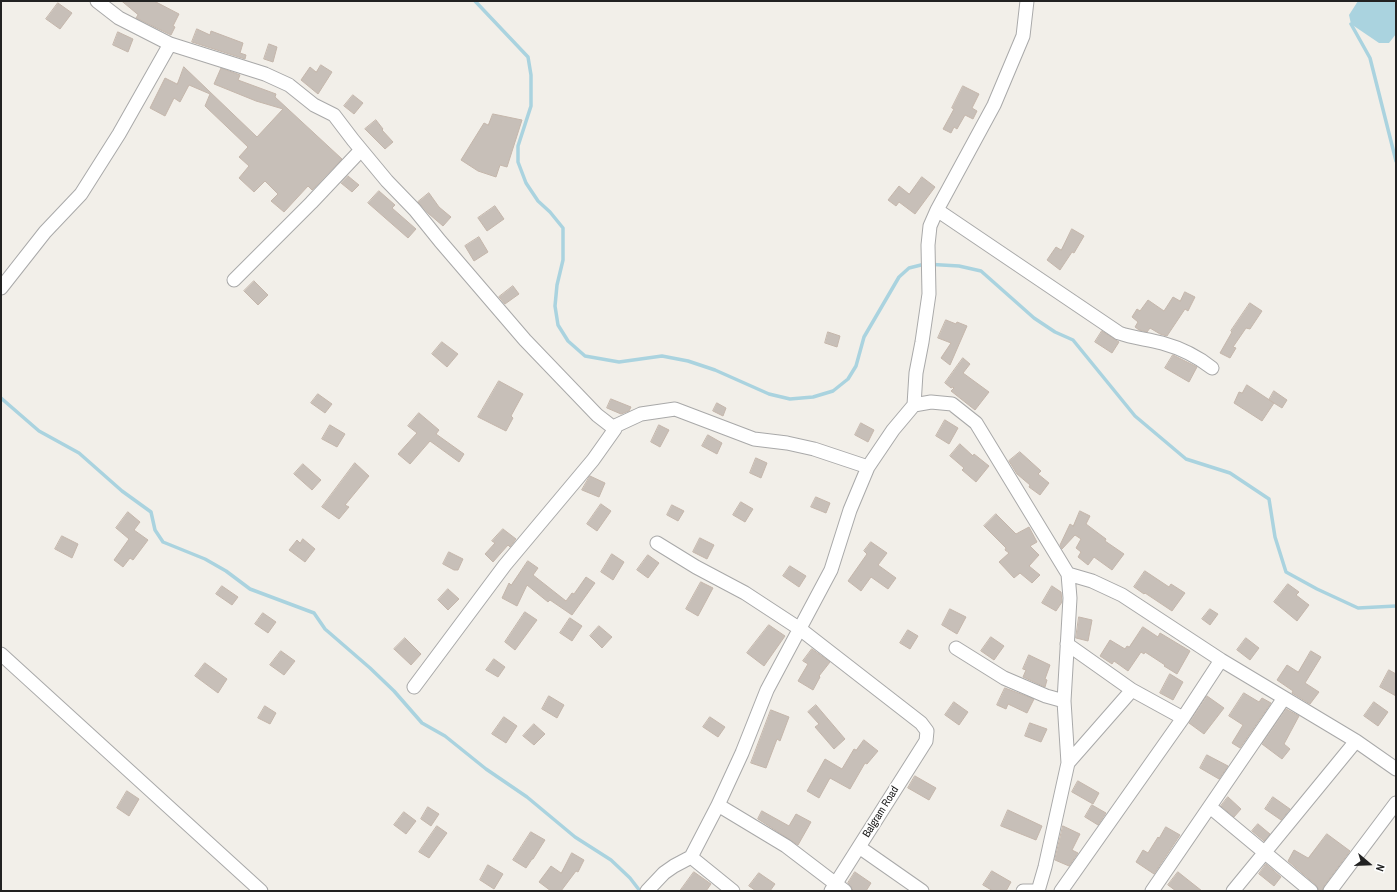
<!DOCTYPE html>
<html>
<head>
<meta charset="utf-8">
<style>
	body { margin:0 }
	#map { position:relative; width:1397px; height:892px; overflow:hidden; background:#f2efe9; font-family:"Archivo Narrow",sans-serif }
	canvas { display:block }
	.frame { position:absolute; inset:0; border:2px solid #222; pointer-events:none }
	.north { position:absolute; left:1349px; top:844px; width:40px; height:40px; -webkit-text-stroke:3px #fff; paint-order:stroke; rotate:109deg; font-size:11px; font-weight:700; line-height:16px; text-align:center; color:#222 }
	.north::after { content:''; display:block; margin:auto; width:14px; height:18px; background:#222; clip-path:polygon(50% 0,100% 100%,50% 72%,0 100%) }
</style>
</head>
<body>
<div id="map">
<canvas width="1397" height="892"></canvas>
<div class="frame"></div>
<div class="north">N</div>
</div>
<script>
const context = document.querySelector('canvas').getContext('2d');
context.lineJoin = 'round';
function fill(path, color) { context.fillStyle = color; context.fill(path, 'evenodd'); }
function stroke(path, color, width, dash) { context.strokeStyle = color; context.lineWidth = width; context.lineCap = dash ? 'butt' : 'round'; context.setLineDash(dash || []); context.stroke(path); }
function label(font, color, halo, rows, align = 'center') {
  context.font = font + ' "Archivo Narrow",sans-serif'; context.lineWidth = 3.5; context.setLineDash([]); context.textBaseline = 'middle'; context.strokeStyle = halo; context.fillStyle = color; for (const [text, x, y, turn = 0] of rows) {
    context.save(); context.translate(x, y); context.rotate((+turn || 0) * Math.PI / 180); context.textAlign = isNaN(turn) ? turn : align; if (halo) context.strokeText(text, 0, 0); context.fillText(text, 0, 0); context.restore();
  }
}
fill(new Path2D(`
	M1358 1H1396V34L1389 43H1379L1351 24 1349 15Z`), '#aad3df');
stroke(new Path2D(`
	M475 1 528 57 531 75V106L518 146V162L526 183 538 201 550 212 563 228V260L557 285 555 306 558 325 568 341 585 356 619 362 662 356 688 361 715 370 769 394 790 399 813 397 833 391 848 379 856 366 864 337 899 277 909 268 925 264 959 266 981 271 1034 318 1055 332 1073 340 1135 416 1186 459 1230 473 1269 499 1275 537 1286 572 1317 589 1358 608 1396 606
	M1351 24 1370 58 1396 161
	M1 398 39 431 79 453 122 491 151 512 155 530 163 542 205 559 226 571 250 589 314 613 325 629 370 668 394 691 422 723 445 736 486 769 527 797 575 837 611 860 630 878 640 891`), '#aad3df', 3.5);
const building = new Path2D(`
	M122 1H154L179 14 173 26 175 27 171 35 136 18 138 15Z
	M58 3 72 13 60 29 46 19Z
	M197 29 210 35 211 31 243 43 240 53 246 55 245 59 192 42Z
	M118 32 133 39 128 52 113 45Z
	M269 44 277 47 273 62 264 59Z
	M321 65 332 72 318 94 301 80 310 67 316 72Z
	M184 67 257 137 283 109 256 101 214 84 221 68 240 75 238 80 276 94 275 97 342 159 312 190 308 186 284 212 271 201 278 194 265 181 254 192 239 178 249 166 239 157 248 147 205 106 210 94 189 85 180 102 174 98 165 116 150 108 165 78 177 84Z
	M963 86 979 94 972 108 977 111 973 119 965 115 957 129 954 127 951 133 943 129 954 109 952 108Z
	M353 95 363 103 354 114 344 106Z
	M493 114 522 120 507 167 500 165 496 177 478 171 461 160 484 123 488 125Z
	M376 120 383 129 382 130 393 142 385 149 365 129Z
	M348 176 359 185 352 192 341 183Z
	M922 177 935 187 915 214 899 202 896 206 888 200 899 186 909 194Z
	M379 191 395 205 392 208 416 229 408 238 368 203Z
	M429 193 439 207 451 217 443 226 429 214 418 202Z
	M495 206 504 219 487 231 478 218Z
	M1072 229 1084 236 1074 253 1072 252 1060 270 1047 260 1056 247 1061 250Z
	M479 237 488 252 474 261 465 246Z
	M254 281 268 295 258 305 244 291Z
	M513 286 519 294 505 304 499 297Z
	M1185 292 1195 297 1188 311 1185 309 1167 336 1160 334 1150 328 1147 332 1139 330 1135 327 1138 322 1132 317 1137 309 1140 311 1148 300 1164 311 1173 297 1180 301Z
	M1250 303 1262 311 1250 329 1246 328 1233 347 1236 348 1230 358 1220 353 1232 332 1231 331Z
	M946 320 956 324 957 322 967 326 950 365 941 358 951 343 938 338Z
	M1102 331 1119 342 1112 353 1095 342Z
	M828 332 840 336 837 347 825 343Z
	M442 342 458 354 447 367 432 354Z
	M1173 355 1197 367 1189 382 1165 368Z
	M963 358 970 364 963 373 989 392 975 410 951 391 954 388 953 387 951 388 945 383Z
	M499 381 523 394 511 416 513 418 506 431 478 417Z
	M1247 385 1274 403 1262 421 1234 403 1239 392 1242 393Z
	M1274 391 1287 400 1282 408 1269 400Z
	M318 394 332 404 325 413 311 403Z
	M611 399 631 407 629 411 621 414 607 408Z
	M717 403 726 408 723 416 713 411Z
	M419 413 439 430 436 434 464 454 459 462 430 441 410 464 398 454 417 433 408 426Z
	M945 420 958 428 949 444 936 436Z
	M861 423 874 430 868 442 855 435Z
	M330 425 345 434 337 447 322 439Z
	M659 425 669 430 660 447 651 442Z
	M708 435 722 443 717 454 702 446Z
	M960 444 973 456 974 454 989 466 976 482 962 470 964 468 950 456Z
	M1020 452 1041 471 1038 474 1049 483 1040 495 1029 487 1030 485 1017 474 1009 461Z
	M756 458 767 463 761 478 750 473Z
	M355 463 369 476 345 505 349 507 339 519 322 507Z
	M303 464 321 480 312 490 294 474Z
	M590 476 605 483 599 497 582 490Z
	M816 497 830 503 826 513 811 507Z
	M741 502 753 509 745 522 733 515Z
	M601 504 611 511 597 531 587 524Z
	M672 505 684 511 678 521 667 515Z
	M1080 511 1090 516 1086 524 1106 539 1105 541 1124 554 1112 570 1094 557 1088 565 1078 557 1081 552 1076 548 1081 539 1075 535 1062 549 1060 545 1070 524 1073 526Z
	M128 512 140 522 134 530 148 540 133 560 130 558 123 567 114 560 129 539 116 528Z
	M996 514 1016 534 1029 527 1037 542 1030 546 1039 555 1029 566 1040 575 1032 583 1020 573 1014 578 999 562 1009 553 1005 550 1006 548 984 526Z
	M503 529 516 539 510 547 508 545 493 562 485 554 495 543 492 541Z
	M62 536 78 544 72 558 55 549Z
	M700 538 714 545 707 559 693 552Z
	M303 539 315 549 305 562 289 550 297 540 300 543Z
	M871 542 887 553 878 565 896 578 888 589 871 577 861 591 848 581 867 554 864 551Z
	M449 552 463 559 458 570H454L443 564Z
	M612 554 624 562 613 580 601 572Z
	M648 555 659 563 648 578 637 570Z
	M528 561 538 568 533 575 566 601 572 593 574 594 586 577 595 583 572 615 550 600 548 602 527 585 517 606 502 598 509 583 511 585Z
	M790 566 806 576 799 587 783 576Z
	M1145 571 1169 587 1171 584 1185 593 1172 611 1145 593 1144 594 1134 587Z
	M701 582 713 588 698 616 686 609Z
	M1288 584 1299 592 1296 595 1309 605 1297 621 1274 602Z
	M222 586 238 597 232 605 216 594Z
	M1052 586 1061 592 1062 602 1056 611 1042 603Z
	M448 589 459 599 448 610 438 600Z
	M950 609 966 617 957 634 942 625Z
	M1210 609 1218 614 1210 625 1202 619Z
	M525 612 537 620 515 650 505 642Z
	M263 613 276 622 268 633 255 624Z
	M1079 617 1092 620 1088 641 1076 638Z
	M570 618 582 626 572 641 560 633Z
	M769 625 785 636 764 666 747 653Z
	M599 626 612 637 602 648 590 636Z
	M1143 627 1158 637 1160 633 1190 651 1177 674 1164 666 1165 665 1145 652 1144 654 1141 652 1128 671 1114 661 1112 664 1100 656 1110 640 1125 649 1127 646 1129 647Z
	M908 630 918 636 910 649 900 643Z
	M991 637 1004 646 994 660 981 651Z
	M405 638 421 654 411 665 394 649Z
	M1246 638 1259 648 1250 660 1237 650Z
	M812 649 830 662 819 676 820 677 813 690 798 681 808 664 803 661Z
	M281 651 295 661 284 675 270 665Z
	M1311 651 1321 657 1305 683 1319 692 1310 704 1292 693 1293 691 1277 680 1287 665 1298 672Z
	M1029 655 1050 665 1045 679 1047 680 1045 687 1023 677 1026 670 1023 669Z
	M494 659 505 667 498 677 486 670Z
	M205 663 227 679 218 693 195 676Z
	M1389 670 1396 674V696L1380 687Z
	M1170 674 1183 682 1173 700 1160 693Z
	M1005 688 1034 699 1027 713 1008 704 1006 709 997 705Z
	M1244 693 1259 702 1262 698 1271 703 1240 748 1232 743 1243 725 1229 716Z
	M549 696 564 705 557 718 542 709Z
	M1207 696 1224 708 1204 734 1189 723Z
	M954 702 968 712 959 725 945 715Z
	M1374 702 1388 712 1378 726 1364 716Z
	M816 705 845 739 834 749 815 727 819 724 808 712Z
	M265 706 276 713 270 724 258 718Z
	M1286 709 1299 716 1284 744 1290 749 1282 759 1262 744Z
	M771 710 789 717 780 741 777 739 766 768 751 763Z
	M504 717 517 726 506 743 492 734Z
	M710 717 725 727 718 737 703 727Z
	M1030 723 1047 729 1041 742 1025 736Z
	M534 724 545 734 534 745 523 736Z
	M864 740 878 751 867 764 865 763 850 789 830 778 819 798 807 791 825 759 842 769 854 749 856 750Z
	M1207 755 1228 766 1219 779 1200 768Z
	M915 776 936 788 929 800 908 788Z
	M1078 781 1099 793 1093 804 1072 792Z
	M127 791 139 799 129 816 117 808Z
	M1228 797 1241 809 1234 817 1221 806Z
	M1273 797 1290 809 1281 820 1265 809Z
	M1092 805 1106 813 1098 825 1085 817Z
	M428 807 439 814 431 826 421 819Z
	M1008 810 1042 826 1036 840 1001 826Z
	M762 811 789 826 796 814 811 822 798 845 758 819Z
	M404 812 416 821 406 834 394 825Z
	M1258 824 1270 834 1264 841 1252 831Z
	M437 826 447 833 429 858 419 852Z
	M1063 826 1080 834 1072 850 1078 853 1069 866 1055 860Z
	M1166 827 1180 835 1154 874 1136 862 1143 850 1148 853 1158 837 1159 838Z
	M531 832 545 840 533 859H532L526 868 513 860Z
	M1327 834 1350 851 1324 886 1322 891H1319L1316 885 1288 861 1294 850 1308 858Z
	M572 853 584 860 578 872 576 871 561 891H551L539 882 551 866 561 873Z
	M1266 864 1281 877 1274 886 1259 874Z
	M488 865 503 874 494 889 480 880Z
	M992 871 1011 882 1006 891H993L983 885Z
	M694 872 711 884 706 891H680Z
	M855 872 871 883 866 891H853L852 888 848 883Z
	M1178 872 1202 891H1176L1168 885Z
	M759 873 775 884 770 891H756L749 886Z`);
fill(building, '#c7bfb8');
stroke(building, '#c4b6ab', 1);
const minor = new Path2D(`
	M1027 1 1023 36 994 105 937 210 1119 333C1133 338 1147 339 1162 343 1180 348 1197 356 1212 368
	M170 44 265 74 289 85 314 105 334 115 353 140 387 181 415 210 440 241 525 340 597 415 615 429 593 460 505 565 414 687
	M234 280 311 203 361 150
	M1 288 45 232 81 194 119 134 170 44 119 18 97 1
	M914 405 916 373 922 342 929 294 928 245 930 226 937 210
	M613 427 641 414 675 409 754 439 787 443 814 449 868 467
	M657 543 696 567 745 593 800 629 921 723 927 731 926 741 831 891
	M1068 574 1092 581 1122 595 1221 660 1356 741 1396 769
	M1067 644 1132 690 1068 763
	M956 648 1004 678 1046 696 1064 701
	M1 654 261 891
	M1132 690 1183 718
	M1210 807 1311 891
	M859 847 922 891
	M691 857 733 891
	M647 891 664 873 674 866 691 857 718 805
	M845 891 786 846 718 805 742 753 767 690 831 570 850 510 868 467 893 430 914 405 931 402 952 404 976 423 1068 574 1070 598 1064 701 1068 763 1045 867 1038 891
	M1023 891H1037
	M1061 891 1183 718 1221 660
	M1152 891 1284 698
	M1233 891 1356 741
	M1330 891 1396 803`);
stroke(minor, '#a9a9a9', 15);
stroke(minor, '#fff', 13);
label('11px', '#222', '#fff', [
	["Balgram Road",881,812,-58]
]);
</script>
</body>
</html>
